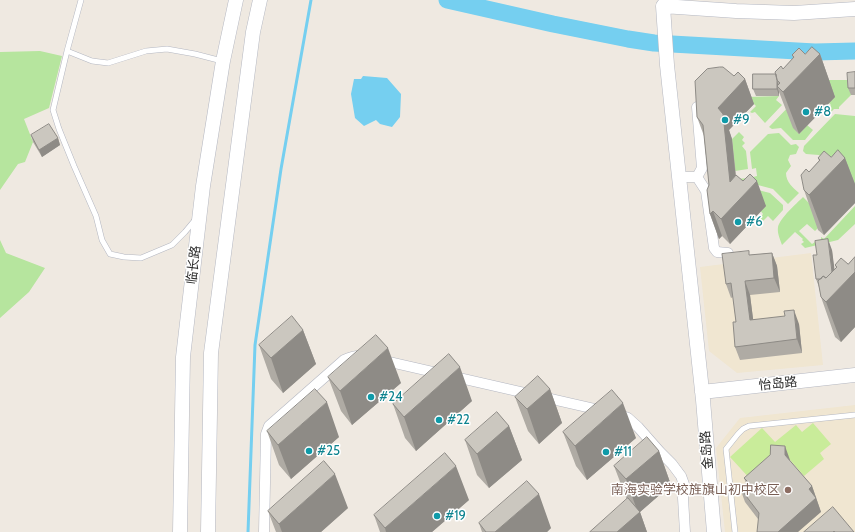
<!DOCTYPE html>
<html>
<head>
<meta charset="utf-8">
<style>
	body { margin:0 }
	canvas { display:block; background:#efe9e1 }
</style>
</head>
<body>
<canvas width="855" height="532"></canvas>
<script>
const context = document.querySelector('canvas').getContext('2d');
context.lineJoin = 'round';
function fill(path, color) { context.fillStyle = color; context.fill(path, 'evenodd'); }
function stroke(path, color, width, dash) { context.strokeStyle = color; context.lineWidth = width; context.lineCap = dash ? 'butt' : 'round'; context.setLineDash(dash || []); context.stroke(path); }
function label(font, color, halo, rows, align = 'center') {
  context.font = font + ' Cabin,"Noto Sans SC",sans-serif'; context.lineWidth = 3; context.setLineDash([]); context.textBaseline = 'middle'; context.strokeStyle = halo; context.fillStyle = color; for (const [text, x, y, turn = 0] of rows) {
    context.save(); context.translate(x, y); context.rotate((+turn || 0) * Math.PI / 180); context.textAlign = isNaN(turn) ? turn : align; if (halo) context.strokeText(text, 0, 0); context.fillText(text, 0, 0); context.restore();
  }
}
fill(new Path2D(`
	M811 253 823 365 737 373 709 351 700 267Z
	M855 405V532H725L716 448 740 418Z`), '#f0e6d1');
fill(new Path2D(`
	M40 51 62 56 49 108 24 119 33 142 25 162 18 164 0 190V52Z
	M826 80H850L851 95 839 107V109H834L831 112 828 109 831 105 829 103Z
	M779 96 776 100 782 105 765 123 755 112 752 113 750 112 756 106 747 97Z
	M793 102 799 134 807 125 813 130 805 140H793L781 128 772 129 769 127Z
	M835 114 855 116V186L819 155 806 154 803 151 804 146Z
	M739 132 744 137 742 140 745 143 742 146 746 151 748 169 735 171 732 139Z
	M779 133 791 145 796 144 799 147 796 154 790 155 788 160 791 166 786 173C786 182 793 188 799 193L788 204 773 189 754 184 753 177 757 176 756 168 752 169 750 152 768 134Z
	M749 178 750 188 770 193 783 205V210L773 221 768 216 763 221 760 218 763 214 736 179Z
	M803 197 809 203 820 226 815 231 807 224 799 231 812 244 818 240H821V237L824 239 855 206V224L838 240 805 248 801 244 804 242 802 240 803 239 795 232 782 245C780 239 777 233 778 227 780 218 796 204 803 197Z
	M0 240 6 253 45 268 29 292 0 318Z`), '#b6e59e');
fill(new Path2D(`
	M813 423 831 444 820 453 824 459 804 476 784 453 752 481 730 457 762 428 775 442 796 425 802 432Z`), '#c9ec9a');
fill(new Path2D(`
	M363 76 387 78 401 94 400 117 392 127 380 124 376 120 364 126 355 118 351 94 354 79H361Z`), '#75cff0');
stroke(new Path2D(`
	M248 532 255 345 281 169 311 0`), '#75cff0', 3);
stroke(new Path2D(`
	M447 0 553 24 628 39 654 43 815 52 855 51`), '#75cff0', 17);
const lane = new Path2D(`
	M67 51 81 0
	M195 220 185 232 172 245 141 258 124 257 110 254 102 240 96 216 74 166 59 129 53 110 67 51 92 61 108 63 146 51 167 49 195 54 222 61
	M735 532 726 449 738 434 743 429 749 426 855 415`);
const street = new Path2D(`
	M679 177H697L702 168 697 107
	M697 177 706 191 714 248 717 252 728 253
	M381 360 617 414 628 418 638 427 660 452 672 464 681 476 685 487 683 498 685 532
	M264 532 266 434 269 426 344 360C352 356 357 355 365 356`);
const secondary = new Path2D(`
	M702 392 855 375
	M180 532 183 357 203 186 223 61 236 0
	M208 532 211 353 253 32 260 0
	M714 532 703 400 667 65 663 6 736 11 794 13 855 9`);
stroke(lane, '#b4b7c1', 6);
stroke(street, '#b4b7c1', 11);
stroke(secondary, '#b4b7c1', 15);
stroke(lane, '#fff', 5);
stroke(street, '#fff', 10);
stroke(secondary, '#fff', 14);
fill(new Path2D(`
	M805 54H820L835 97 799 134 793 128 779 92V96H756L753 89 783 69 793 58 792 55Z
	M855 72V95H851L848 88Z
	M734 76 745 79 754 104 729 130 732 139 736 175 766 206 730 244 722 236 719 239 710 214 709 185 704 136 697 117Z
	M31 135 58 138 60 145 42 157 33 142Z
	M831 157 845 158 855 184V203L824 235 818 230 804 190 809 172 819 161 818 158Z
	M832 250 834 270 836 268 835 265 848 264 855 257V327L841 342 835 337 821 297 819 287 816 279 817 255Z
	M772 253 777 266 780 292 750 295 753 319 799 324 802 353 740 360 735 347 736 322 733 297 731 298 726 284 750 255Z
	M303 330 316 364 283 393 271 379 259 345Z
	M328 377 401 383 352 425 341 411Z
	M550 389 562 423 539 444 528 431 515 397Z
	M472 401 416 451 405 438 393 404Z
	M509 426 522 460 489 488 477 475 465 440Z
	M267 431 339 437 291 479 279 465Z
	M563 432 636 438 587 480 576 466Z
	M659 451 671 485 640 512 647 532H590L627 500 614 466Z
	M790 460V461L812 486 821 512 758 519 745 502 740 488 746 483 744 478Z
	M469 500 432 532H380L374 515Z
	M348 508 321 532H276L268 511Z
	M479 523 551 528 547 532H482Z`), '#afaba4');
fill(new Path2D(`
	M820 54 835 97 799 134 783 92Z
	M745 79 754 104 729 130 732 139 738 201 757 181 766 206 730 244 721 219 730 182 718 108Z
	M777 80 779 87 777 86 779 92V96L777 89Z
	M58 138 60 145 42 157 39 150Z
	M845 158 855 184V203L824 235 809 195Z
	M713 211 722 236 719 239 710 214Z
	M828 239 832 250 837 288 833 277Z
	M772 253 777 266 780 292 774 278Z
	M855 272V327L841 342 826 302Z
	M745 281 750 295 755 334 750 320Z
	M794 310 799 324 802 353 797 339Z
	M303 330 316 364 283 393 271 358Z
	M388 348 401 383 352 425 340 391Z
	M460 367 472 401 416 451 404 417Z
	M550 389 562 423 539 444 527 409Z
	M327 402 339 437 291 479 278 445Z
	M623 403 636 438 587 480 575 446Z
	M509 426 522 460 489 488 477 454Z
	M785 446 790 460V469L785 455Z
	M659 451 671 485 640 512 647 532H617L638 513 626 479Z
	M456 466 469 500 432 532H386L385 528Z
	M335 474 348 508 321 532H282L279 524Z
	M812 486 821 512 798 532H778L809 489Z
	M539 494 551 528 547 532H495Z`), '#8e8b86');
const building = new Path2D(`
	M812 47 820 54 783 92 777 86 780 83 777 80 775 72 781 66 783 69 794 57 792 55 799 48 805 54Z
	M720 67H723L734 76 738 72 745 79 718 108 723 114 730 182 736 175 743 181 750 174 757 181 721 219 713 211 710 214 707 190 709 185 703 125 697 117 695 81 707 69Z
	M855 72V88H848L847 73Z
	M753 74H776L777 80V89H753Z
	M49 124 58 138 39 150 31 135Z
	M838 150 845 158 809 195 804 190 801 175 806 169 809 172 820 160 818 158 824 151 831 157Z
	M828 239 832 272 826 278 823 276 821 279H816L813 255H817L815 241Z
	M749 251V255L772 253 774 278 745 281 750 320 785 316 784 311 794 310 797 339 735 347 733 322H736L731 283 726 284 722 254Z
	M855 257V272L826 302 821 297 818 281 823 276 826 278 837 267 835 265 841 258 848 264Z
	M292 316 303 330 271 358 259 345Z
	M376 335 388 348 340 391 328 377Z
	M449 354 460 367 404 417 393 404Z
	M538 376 550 389 527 409 515 397Z
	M315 389 327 402 278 445 267 431Z
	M612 390 623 403 575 446 563 432Z
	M497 412 509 426 477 454 465 440Z
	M647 437 659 451 626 479 614 466Z
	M771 445 785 446V455L812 486 809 489 816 498 778 532H757L759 513 740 488 748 482 744 478 770 455Z
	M445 453 456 466 385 528 374 515Z
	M324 461 335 474 279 524 268 511Z
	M527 481 539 494 495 532H486L479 523Z
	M628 498 640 512 617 532H590Z
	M833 507 854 532H835L834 531 833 532H804Z`);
fill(building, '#cbc7bf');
stroke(building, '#8e8b86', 1);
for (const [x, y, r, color] of [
	[806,112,4,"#0f9aa8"],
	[725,120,4,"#0f9aa8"],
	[738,222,4,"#0f9aa8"],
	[371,397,4,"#0f9aa8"],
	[439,420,4,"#0f9aa8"],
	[309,451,4,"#0f9aa8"],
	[606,452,4,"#0f9aa8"],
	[788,490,4,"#8d6e63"],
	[437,516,4,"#0f9aa8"]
]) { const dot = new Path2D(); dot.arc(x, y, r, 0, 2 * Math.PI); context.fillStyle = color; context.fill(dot); stroke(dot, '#fff', 1.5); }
label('13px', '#0d838f', '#fff', [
	["#8",814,112],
	["#9",733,120],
	["#6",746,222],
	["#24",379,397],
	["#22",447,420],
	["#25",317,451],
	["#11",614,452],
	["#19",445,516]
], 'left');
label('13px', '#2e2e2e', '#fff', [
	["临长路",194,265,-83],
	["怡岛路",778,384,-6],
	["金岛路",707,450,-95]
]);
label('13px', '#785e54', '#fff', [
	["南海实验学校旌旗山初中校区",780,490]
], 'right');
</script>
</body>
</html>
